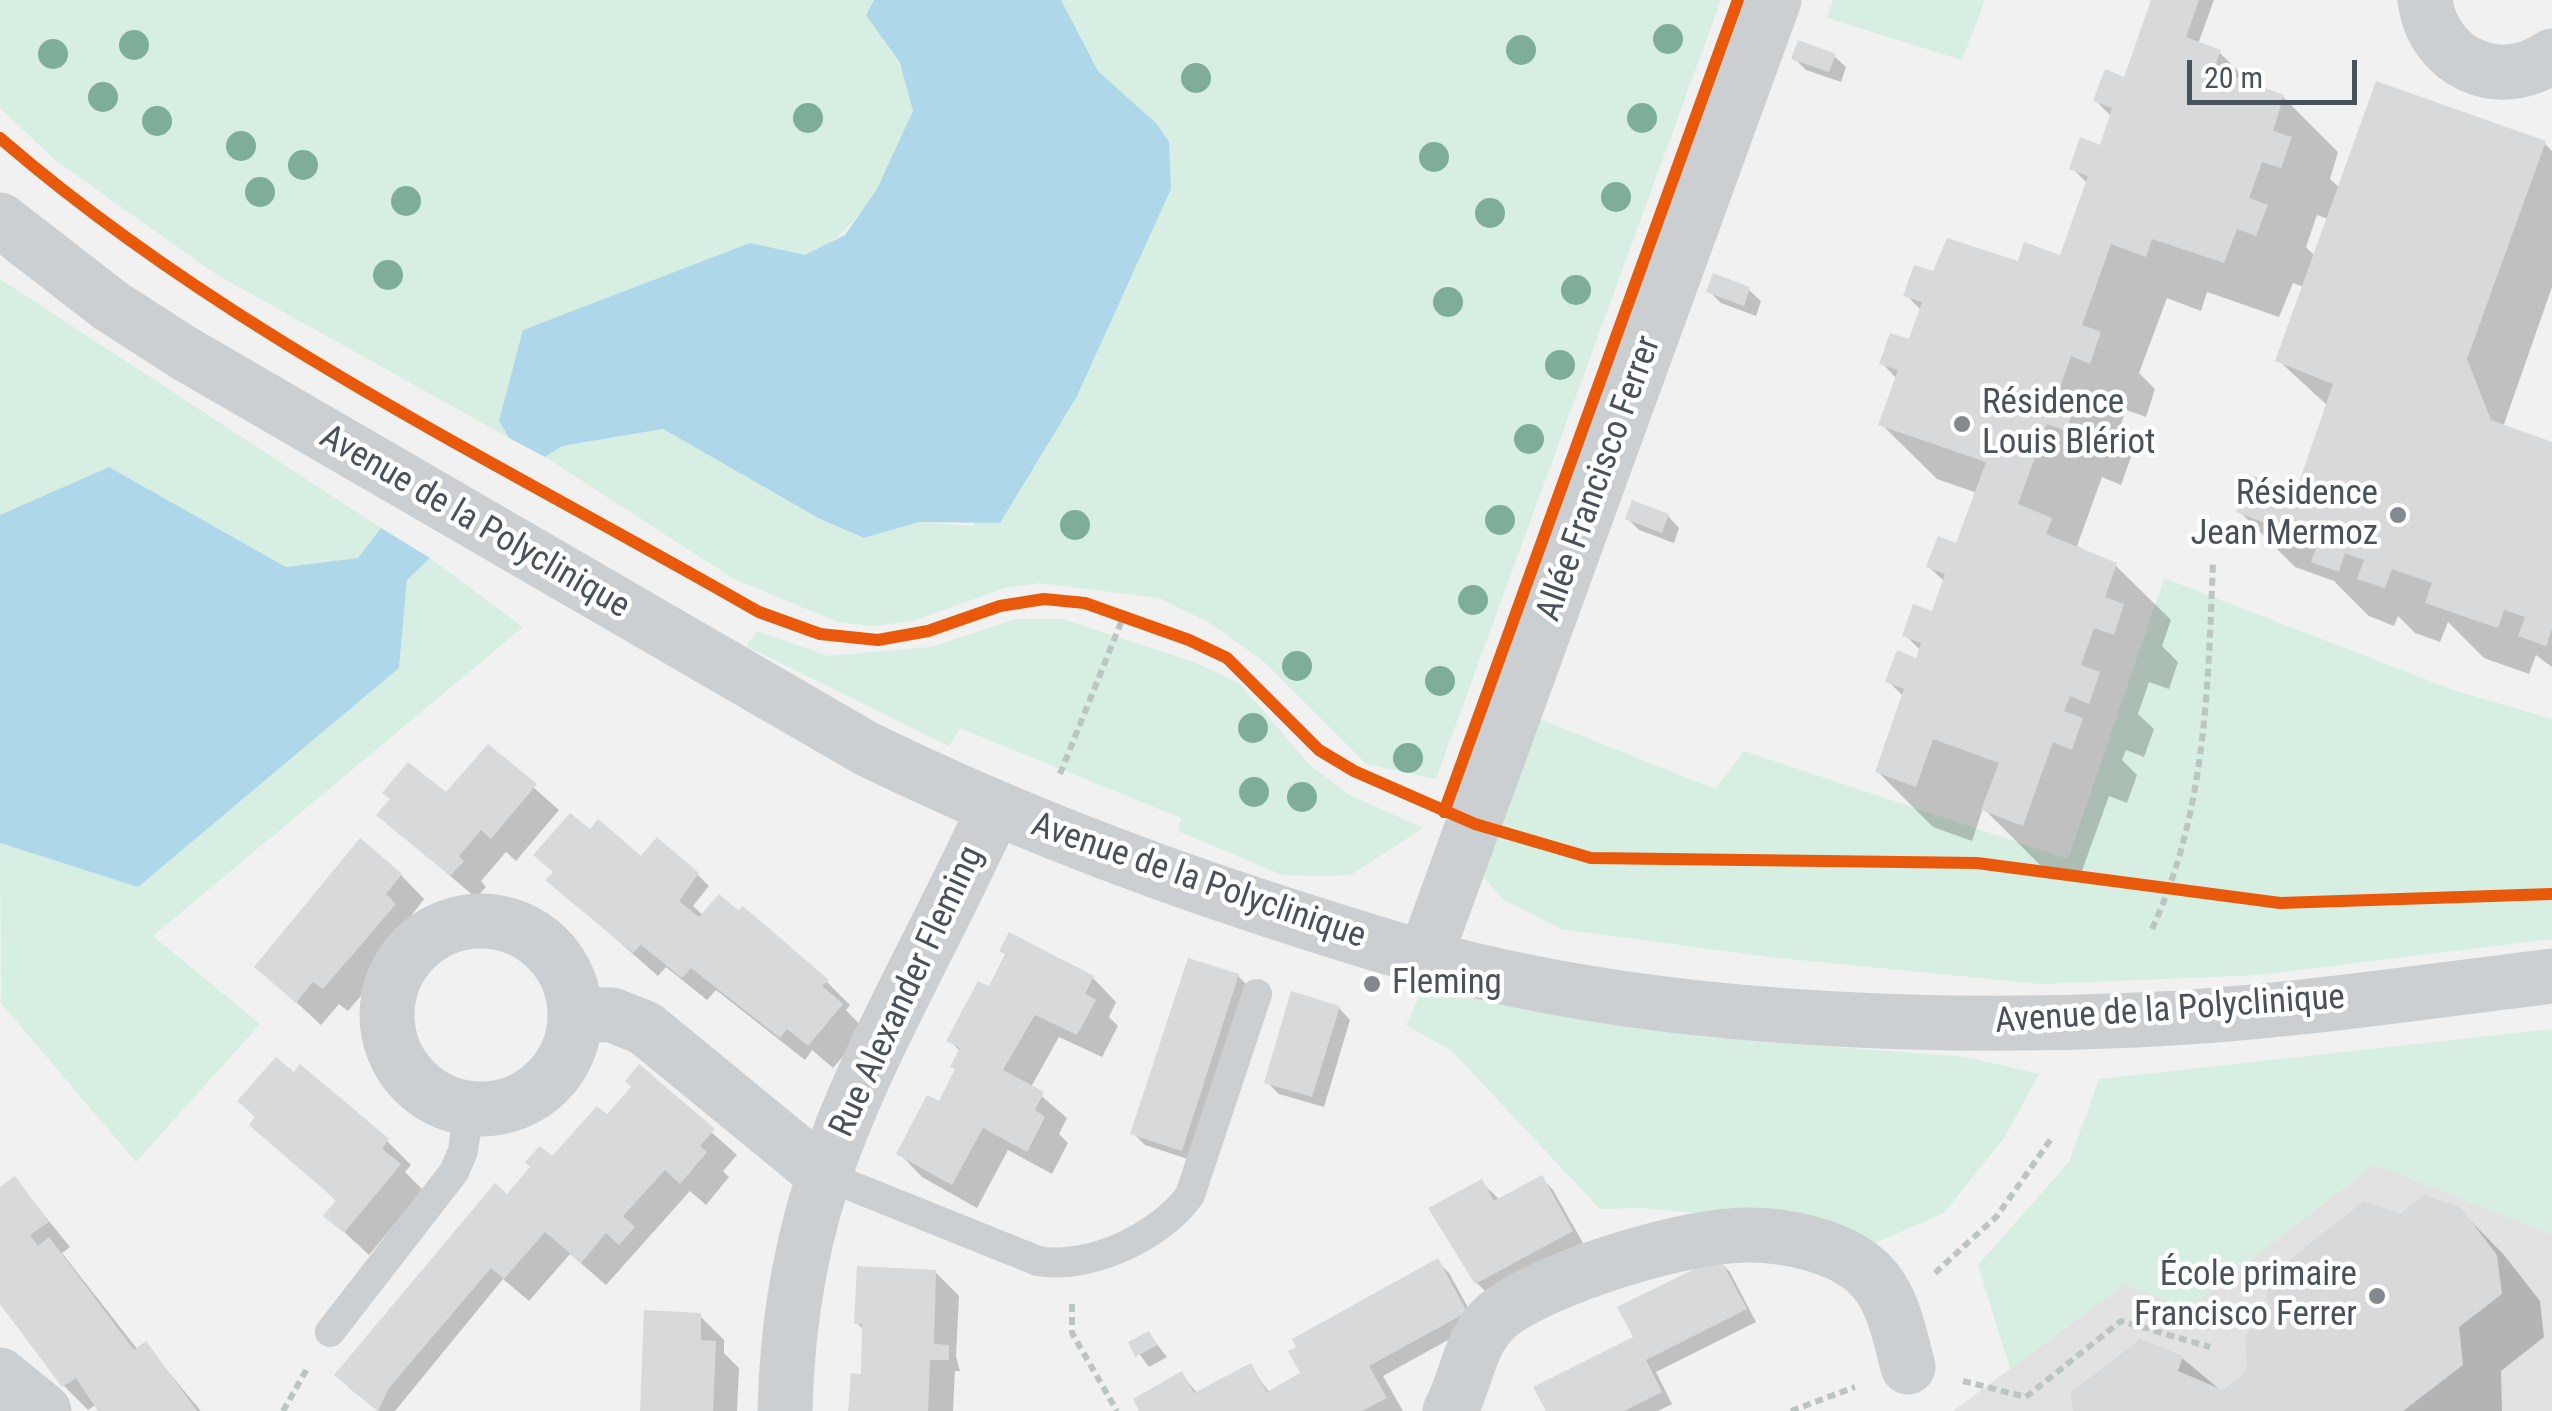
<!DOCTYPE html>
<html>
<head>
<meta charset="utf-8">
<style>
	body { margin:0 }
	#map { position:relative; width:2552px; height:1411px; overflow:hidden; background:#f1f1f1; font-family:"Roboto Condensed",sans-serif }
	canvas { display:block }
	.scale { position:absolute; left:2187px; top:60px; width:170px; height:45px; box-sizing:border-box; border:5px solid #49515b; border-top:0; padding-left:12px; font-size:30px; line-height:35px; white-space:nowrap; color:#49515b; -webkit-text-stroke:8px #fff; paint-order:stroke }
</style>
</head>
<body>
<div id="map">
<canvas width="2552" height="1411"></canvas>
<div class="scale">20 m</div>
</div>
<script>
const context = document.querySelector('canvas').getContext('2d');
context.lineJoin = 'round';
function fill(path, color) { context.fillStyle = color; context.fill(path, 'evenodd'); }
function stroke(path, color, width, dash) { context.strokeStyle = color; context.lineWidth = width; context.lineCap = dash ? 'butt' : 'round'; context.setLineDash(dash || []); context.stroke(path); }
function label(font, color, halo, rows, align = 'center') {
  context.font = font + ' "Roboto Condensed",sans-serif'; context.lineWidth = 9; context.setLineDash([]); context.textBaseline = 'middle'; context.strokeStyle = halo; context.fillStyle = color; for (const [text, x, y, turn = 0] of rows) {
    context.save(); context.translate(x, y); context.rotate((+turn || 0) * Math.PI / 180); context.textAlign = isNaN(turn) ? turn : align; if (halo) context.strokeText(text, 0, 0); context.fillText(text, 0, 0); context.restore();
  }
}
fill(new Path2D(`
	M2375 1164 2552 1234V1411H1953L2125 1284 2187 1308Z`), '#e3e2e2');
fill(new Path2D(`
	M0 0H874L866 15C883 39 917 81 912 112 907 148 845 255 803 255 786 255 766 247 750 243L499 421 509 438 214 273 55 160 0 108Z
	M1061 0H1721L1436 779 1366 764 1262 660 1210 623 1159 598 1040 583 1005 588 913 621 872 626 838 622 734 579 545 457 562 446 663 429 820 519 864 538 919 522 973 526 1156 123 1098 71Z
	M1833 0H1985L1962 60 1827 18Z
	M0 279 381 528 358 558 286 567 109 467 0 515Z
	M430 558 523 627 153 936 260 1024 136 1162 1 1003 0 843 138 887 399 668 407 580Z
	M2164 578 2453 690 2552 719V939L2258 975 2041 984 1769 957 1561 929 1504 900 1479 873 1537 718 1715 789 1744 751 2068 859Z
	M1016 619H1062L1194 662 1239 683 1309 764 1348 794 1423 828 1351 875 1322 876 1282 875 1178 831 1181 818 960 728 949 746 746 646 757 631 828 656 931 647Z
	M1422 990 1706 1037 1965 1057 2039 1074 2004 1138 1944 1213 1875 1243 1783 1222 1642 1208 1600 1209 1452 1051 1406 1025Z
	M2552 1029V1234L2375 1164 2187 1309 2125 1284 2010 1369 1978 1265 2069 1162 2099 1079Z`), '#d7eee2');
fill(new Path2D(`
	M874 0H1061L1098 71 1156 123 1169 142 1171 189 1077 396 1000 523 919 522 864 538 820 519 663 429 562 446 545 457 509 438 499 421 523 330 750 243 805 255 845 235 877 189 913 111 900 63 866 15Z
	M109 467 286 567 358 558 381 528 430 558 407 580 399 668 138 887 0 843V515Z`), '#aed8e9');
fill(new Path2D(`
	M2153 0H2214L2198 44 2219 52 2253 86 2283 97 2338 152 2330 179 2340 188 2544 143 2552 151V287L2503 427 2552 444V667L2536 655 2529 674 2484 658 2448 622 2440 642 2415 633 2398 616 2394 626 2369 616 2334 581 2295 567 2239 511 2298 494 2328 406 2278 360 2304 287 2293 283 2279 317 2207 292 2201 311 2167 298 2139 373 2155 389 2146 417 2126 410 2115 441 2131 457 2121 485 2102 477 2077 546 2115 565 2171 620 2162 646 2178 662 2169 689 2149 682 2138 714 2154 729 2144 757 2126 750 2122 760 2137 775 2127 803 2109 796 2079 879 2040 865 1983 808 1972 841 1933 827 1878 772 1904 697 1888 681 1917 661 1921 651 1905 635 1934 614 1945 582 1929 567 1958 546 1977 493 1937 479 1881 424 1897 379 1882 363 1911 342 1922 311 1906 295 1935 275 2061 259 2088 184 2072 168 2101 148 2112 117 2096 101 2125 80ZM2317 215 2328 219 2315 256 2306 247Z
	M1834 56 1846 67 1841 82 1806 70 1794 58Z
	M1749 290 1761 301 1756 316 1721 303 1709 291Z
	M1668 516 1679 528 1674 543 1639 530 1627 518Z
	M488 747 559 810 516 861 506 852 481 881 486 887 476 898 379 815 393 800 446 795Z
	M590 832 641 859 698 875 709 886 693 906 704 916 827 982 850 1005 846 1010 865 1030 833 1068 812 1050 805 1060 716 990 707 1000 666 967 658 976 549 880Z
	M401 875 424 899 408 920 418 929 348 1011 339 1004 321 1025 257 966Z
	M1238 976 1250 988 1194 1161 1145 1145 1133 1133Z
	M1093 978 1116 1002 1109 1017 1118 1026 1102 1057 1059 1037 1031 1087 1067 1118 1059 1134 1068 1143 1052 1174 1008 1150 977 1208 922 1177 899 1153 940 1104 957 1071 961 1052 949 1040 990 990Z
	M1339 1008 1350 1020 1324 1107 1279 1094 1267 1082Z
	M640 1068 737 1155 723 1171 729 1177 706 1205 690 1191 606 1285 570 1254 529 1301 503 1279 395 1411H378L348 1387 508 1198 608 1118 634 1087Z
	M252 1125 387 1141 411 1165 405 1172 423 1190 369 1255 326 1215 338 1202Z
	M1542 1178 1553 1190 1583 1243 1539 1266 1500 1306 1477 1283 1481 1182 1500 1200Z
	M15 1179 70 1247 62 1253 138 1350 146 1345 201 1411H103L98 1403 88 1410 64 1386 0 1301V1190Z
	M2460 1210 2504 1255 2540 1301 2544 1337 2501 1371 2502 1411H2075L2182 1358 2224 1393 2249 1373 2400 1216Z
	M1718 1260 1730 1272 1756 1322 1656 1372 1672 1404 1658 1411H1549L1637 1338Z
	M1437 1261 1449 1273 1477 1324 1383 1376 1403 1411H1142L1182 1375 1198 1394 1250 1366 1270 1393 1303 1374Z
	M935 1272 959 1296 956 1356 960 1371H955L953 1411H851L863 1377 865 1331 857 1323Z
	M700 1316 724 1340V1353L739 1368 737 1411H645Z
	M1149 1334 1167 1357 1149 1367 1131 1343Z`), '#0003');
fill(new Path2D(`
	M2151 0H2199L2186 37 2221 50 2214 69 2284 95 2273 131 2292 137 2281 168 2262 162 2249 198 2268 205 2256 236 2237 229 2224 263 2152 239 2146 257 2111 244 2082 325 2101 332 2090 364 2071 356 2058 393 2077 399 2066 431 2047 424 2018 504 2052 518 2046 534 2117 563 2105 597 2124 604 2114 635 2094 628 2081 665 2100 672 2089 704 2070 696 2064 711 2083 718 2072 750 2053 742 2023 826 1981 810 1999 763 1933 739 1916 787 1875 772 1904 689 1885 682 1897 650 1916 658 1921 643 1902 636 1913 604 1932 611 1945 574 1926 567 1938 536 1956 543 1986 462 1878 425 1898 370 1879 364 1890 333 1909 339 1922 302 1903 296 1914 265 1933 271 1947 238 2018 261 2024 242 2060 255 2088 176 2069 169 2080 137 2100 145 2112 108 2093 101 2105 69 2124 77Z
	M1798 40 1836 54 1829 72 1791 59Z
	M2376 81 2546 141 2467 359 2491 420 2552 442V629L2546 646 2518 636 2525 617 2504 610 2498 628 2425 603 2432 583 2392 569 2385 588 2357 579 2364 560 2345 553 2339 572 2311 562 2318 543 2236 512 2248 474 2296 491 2333 384 2275 361Z
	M1713 273 1750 287 1744 306 1706 292Z
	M1632 500 1669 514 1662 533 1625 519Z
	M488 744 537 784 491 839 481 830 459 856 464 861 450 876 376 815 390 799 382 793 408 762 446 792Z
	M570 813 590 829 598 819 641 856 657 837 699 873 679 901 699 917 719 894 738 910 743 906 829 980 822 986 843 1004 808 1046 787 1029 780 1038 691 968 682 978 641 945 633 953 545 880 553 872 533 855Z
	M360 838 402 874 386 894 396 904 323 989 313 982 296 1003 254 967Z
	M1009 932 1094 976 1085 994 1096 1000 1077 1035 1035 1015 1003 1070 1044 1092 1035 1110 1045 1117 1027 1152 983 1128 952 1185 896 1154 927 1095 939 1101 955 1069 950 1067 960 1048 946 1041 978 981 989 986 1005 954 999 951Z
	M1188 958 1239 974 1182 1151 1130 1134Z
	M1291 991 1340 1006 1312 1097 1264 1083Z
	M276 1057 294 1072 300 1064 389 1139 382 1149 401 1164 344 1233 323 1216 336 1200 249 1125 255 1117 237 1101Z
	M639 1064 715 1129 700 1146 707 1152 680 1184 665 1170 623 1216 635 1227 619 1245 606 1233 581 1263 545 1232 504 1279 491 1268 389 1388 378 1411 334 1375 495 1183 507 1194 530 1167 525 1162 540 1146 552 1156 597 1106 607 1114 631 1087 625 1081Z
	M1542 1175 1573 1231 1475 1284 1428 1208 1482 1179 1494 1201Z
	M15 1176 49 1222 30 1235 38 1246 49 1237 134 1350 146 1341 197 1411H98L76 1378 62 1387 0 1304V1187Z
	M2425 1195 2461 1208 2497 1255 2502 1294 2459 1327 2463 1365 2403 1411H2073L2071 1392 2140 1339 2183 1356 2178 1371 2223 1390 2247 1371 2245 1335 2269 1314 2266 1278 2364 1201 2400 1214Z
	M1719 1257 1747 1309 1646 1360 1662 1392 1624 1411H1546L1533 1387 1633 1337 1617 1307Z
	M1438 1258 1467 1312 1369 1366 1387 1398 1362 1411H1139L1133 1399 1182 1371 1194 1393 1251 1363 1267 1392 1300 1373 1288 1351 1296 1347 1292 1339Z
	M857 1266 936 1270 934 1344 949 1345V1360H930L928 1411H848L851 1373 861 1374 862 1324H854Z
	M644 1310 701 1313V1340L716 1341 713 1411H640Z
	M1149 1331 1157 1345 1135 1357 1128 1342Z`), '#d8d9db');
stroke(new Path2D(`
	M1060 774 1124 615
	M2152 929C2206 813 2208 688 2213 562
	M1935 1273 1997 1216 2051 1139
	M1072 1304V1333L1117 1411
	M1963 1381 2026 1397 2121 1321 2210 1347
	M283 1411 308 1367
	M1791 1411 1855 1387`), '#bbc5c2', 6, [8, 5]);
stroke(new Path2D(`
	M824 1175 1038 1261C1089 1270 1160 1237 1190 1195L1257 994
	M330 1332 454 1172 463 1151 469 1108`), '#cccfd1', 30);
stroke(new Path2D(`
	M2425 0C2433 63 2500 93 2552 56
	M387 1015a94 94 0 1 1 188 0a94 94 0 1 1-188 0Z
	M1425 957 1774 0
	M575 1014 612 1015 645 1028 824 1175
	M0 1375 44 1411
	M785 1411C787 1322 802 1232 834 1148 878 1032 943 923 994 809
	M1450 1411C1467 1380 1469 1340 1497 1316 1543 1278 1690 1233 1750 1235 1786 1235 1837 1246 1865 1270 1893 1294 1899 1333 1908 1367`), '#cccfd1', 55);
stroke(new Path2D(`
	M0 220 111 306 184 353 867 749C998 813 1132 865 1270 910 1350 936 1431 962 1513 979 1705 1020 1940 1029 2137 1020 2276 1014 2414 993 2552 976`), '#cccfd1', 55);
stroke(new Path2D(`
	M0 138C225 333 502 464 759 612L820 634 878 640 928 631 1000 606 1044 599 1085 603 1189 640 1227 658 1319 750 1354 771 1475 824 1591 858 1977 863 2280 903 2552 894
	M1444 812 1738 0`), '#e8590c', 12);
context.fillStyle = '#7eae9a';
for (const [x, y] of [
	[1668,39],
	[134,45],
	[1521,50],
	[53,54],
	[1196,78],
	[103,97],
	[808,118],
	[1642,118],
	[157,121],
	[241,146],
	[1434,157],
	[303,165],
	[260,192],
	[1616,197],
	[406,201],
	[1490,213],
	[388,275],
	[1576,290],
	[1448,302],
	[1560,365],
	[1529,439],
	[1500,520],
	[1075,525],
	[1473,600],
	[1297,666],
	[1440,681],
	[1253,728],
	[1408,758],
	[1254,792],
	[1302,797]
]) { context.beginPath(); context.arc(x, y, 15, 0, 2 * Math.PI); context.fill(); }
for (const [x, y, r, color] of [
	[1962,424,10,"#848990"],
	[2398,515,10,"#848990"],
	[1372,984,10,"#848990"],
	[2377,1296,10,"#848990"]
]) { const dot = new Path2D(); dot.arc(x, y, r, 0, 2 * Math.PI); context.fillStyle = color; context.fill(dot); stroke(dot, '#fff', 4); }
label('35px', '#49515b', '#fff', [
	["Résidence",1982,404],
	["Louis Blériot",1982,444],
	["Résidence",2378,495,"right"],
	["Jean Mermoz",2378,535,"right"],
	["Fleming",1392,984],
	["École primaire",2357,1276,"right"],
	["Francisco Ferrer",2357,1316,"right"]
], 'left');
label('35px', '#49515b', '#fff', [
	["Allée Francisco Ferrer",1600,479,-70],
	["Avenue de la Polyclinique",474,523,30],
	["Avenue de la Polyclinique",1198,882,19],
	["Rue Alexander Fleming",908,992,-65],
	["Avenue de la Polyclinique",2170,1011,-4]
]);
</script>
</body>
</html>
